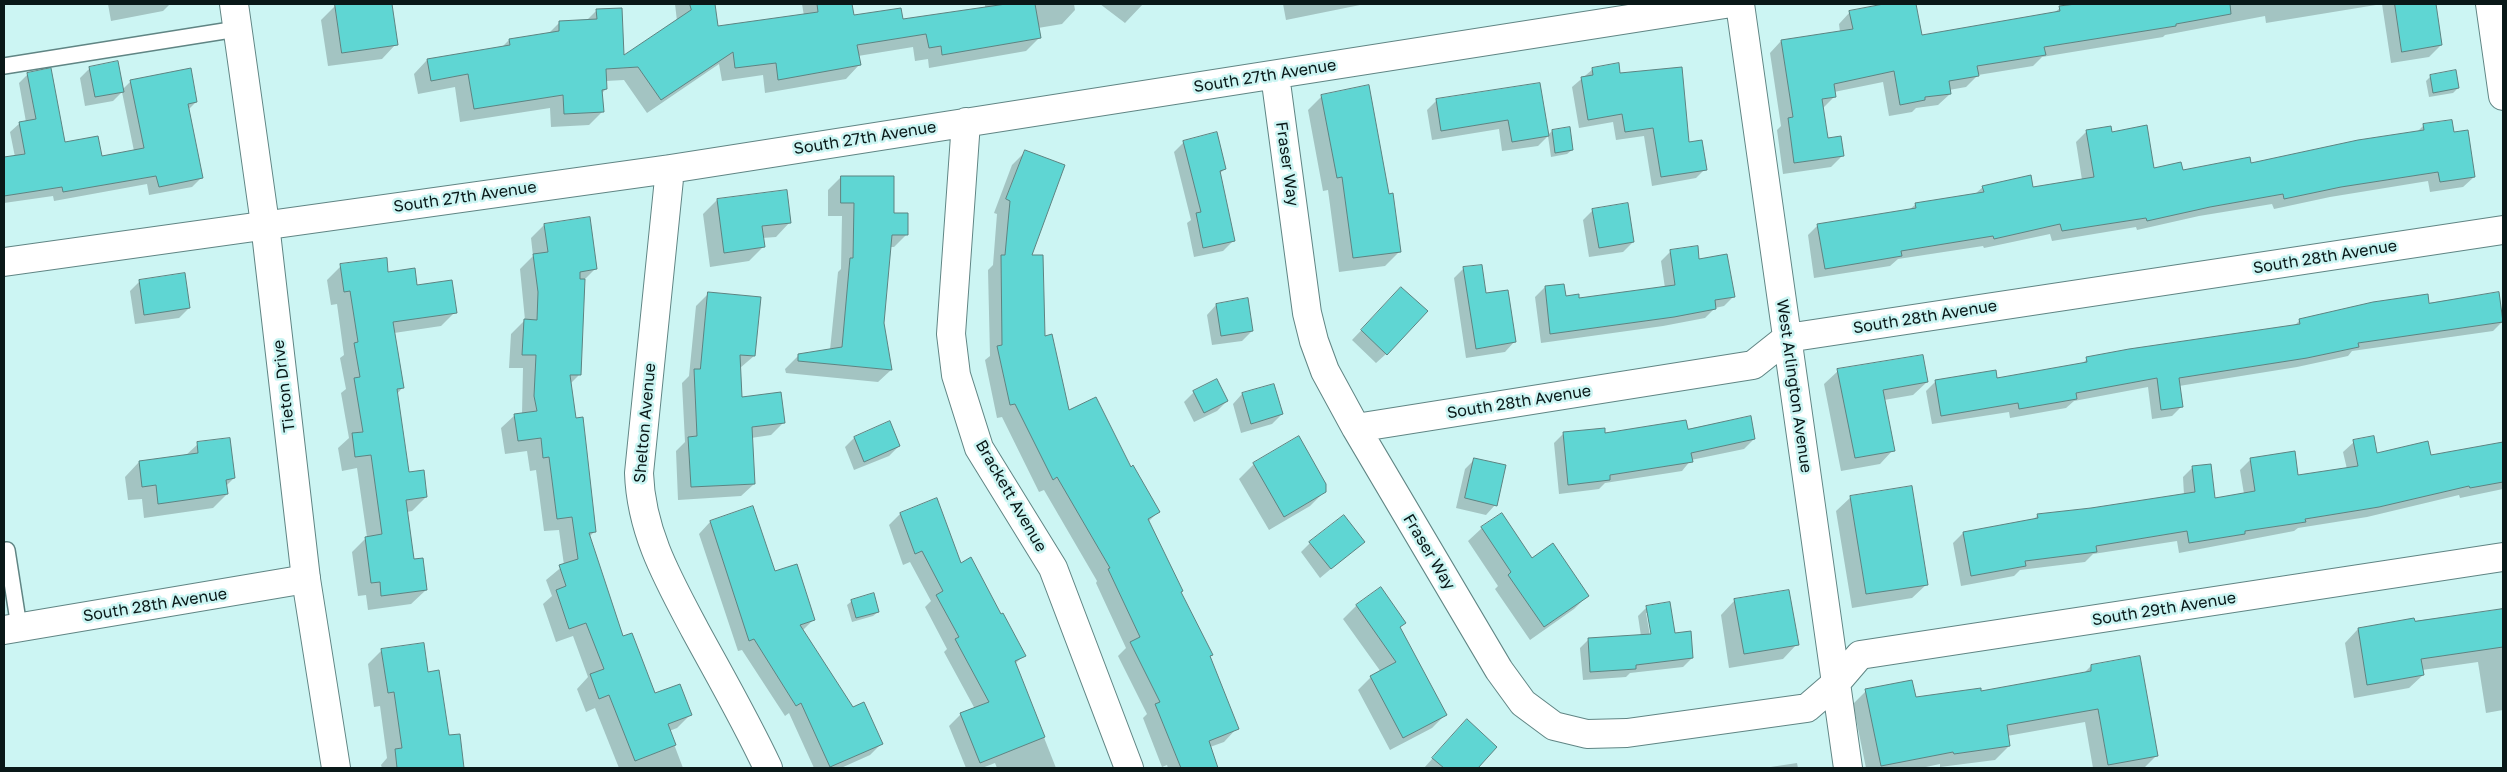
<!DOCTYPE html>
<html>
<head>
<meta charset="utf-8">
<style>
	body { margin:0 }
	#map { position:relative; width:2507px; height:772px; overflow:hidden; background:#ccf5f3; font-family:"Golos Text",sans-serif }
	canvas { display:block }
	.frame { position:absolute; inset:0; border:5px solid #091818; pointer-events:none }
</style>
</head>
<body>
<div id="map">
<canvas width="2507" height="772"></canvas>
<div class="frame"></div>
</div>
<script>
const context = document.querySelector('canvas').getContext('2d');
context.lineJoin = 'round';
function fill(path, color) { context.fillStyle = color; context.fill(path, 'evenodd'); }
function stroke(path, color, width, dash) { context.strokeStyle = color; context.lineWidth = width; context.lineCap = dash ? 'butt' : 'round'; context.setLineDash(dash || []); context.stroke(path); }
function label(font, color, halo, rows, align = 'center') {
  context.font = font + ' "Golos Text",sans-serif'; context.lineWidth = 5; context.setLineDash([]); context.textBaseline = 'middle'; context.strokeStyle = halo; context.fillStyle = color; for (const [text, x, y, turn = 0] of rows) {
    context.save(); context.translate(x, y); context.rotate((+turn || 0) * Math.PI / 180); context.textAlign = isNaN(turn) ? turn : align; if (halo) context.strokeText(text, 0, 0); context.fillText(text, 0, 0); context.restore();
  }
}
fill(new Path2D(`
	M108 4H170L163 11 111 21Z
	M347 4H391L396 44 382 59 328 66 321 20 336 5Z
	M675 4H714L717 28 804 16 802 4H850L853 17 902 20 985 8V4H1074L1075 10 1062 24 1038 28 1039 38 1026 51 929 68 928 59 915 61 913 47 858 56 859 65 846 79 765 93 763 75 722 81 719 64 647 113 624 80 606 81V89L601 94 602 112 589 125 551 127 550 108 460 122 455 87 418 94 414 74 427 60 502 47 509 40 548 34 560 22 586 21 597 10 623 57 677 21Z
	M1100 4H1143L1125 23Z
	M1283 4H1365L1286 20Z
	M1890 4H1914L1921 36 2054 13 2060 8 2084 4H2434L2441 45 2429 57 2391 63 2382 4 2266 23 2265 16 2165 35 2163 37 2042 57 2033 66 1978 75 1966 87 1949 90 1950 94 1938 105 1916 108 1912 112 1889 116 1883 82 1834 92V97L1822 109 1827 140 1843 155 1831 167 1783 174 1777 130 1781 126 1770 53 1781 41 1840 32 1839 24 1850 12Z
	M90 68 122 90 131 81 196 102 188 110 201 178 192 187 149 195 147 184 54 201 53 196 4 203V158L15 157 10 132 20 123 26 122 19 83 28 74 64 144 101 158 134 151 122 92 113 101 85 106 80 78Z
	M1593 69 1619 75 1705 169 1696 178 1652 186 1644 136 1616 140 1613 122 1579 128 1572 87Z
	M2431 76 2458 88 2453 93 2429 97 2426 81Z
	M1539 84 1548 135 1552 131 1572 150 1567 154 1551 157 1548 136 1538 146 1502 151 1499 129 1432 140 1427 110 1437 100Z
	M1322 96 1400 251 1385 266 1339 272 1328 190 1323 191 1308 110Z
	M2424 125 2453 133 2474 177 2463 187 2430 192 2428 181 2330 197 2274 209 2272 204 2199 216 2137 230 2136 227 2052 241 2050 234 1984 248 1983 246 1898 259 1890 266 1814 278 1808 235 1818 225 1908 211 1916 204 1975 194 1983 187 2032 188 2082 180 2076 142 2087 131 2111 134 2153 170 2182 171 2250 164 2417 132Z
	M1184 142 1225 169 1219 174 1233 241 1223 251 1194 257 1187 223 1191 220 1174 152Z
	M1025 152 1030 256 1043 337 1068 412 1130 468 1158 512 1148 522 1180 592 1212 655 1209 657 1237 728 1224 742 1210 747 1216 768H1168L1167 765 1162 767 1143 718 1147 714 1118 656 1126 648 1096 583 1097 581 1044 490 1039 492 1002 417 997 418 985 360 990 356 988 270 993 265 997 214 994 213 1012 165Z
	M841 177 893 214 907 234 894 247H890L883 323 891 370 878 382 786 373 785 369 799 355 830 350 838 272 841 269 842 216H828V190Z
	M717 200 790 222 776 237 762 238 763 247 749 261 710 267 703 214Z
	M1593 210 1633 242 1623 252 1589 257 1583 220Z
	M544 225 595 269 583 281 579 375 570 384 594 532 589 537 623 637 655 695 691 714 677 728 669 731 683 768H619L595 708 586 712 577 689 588 677 573 636 556 642 543 604 552 596 546 580 564 565 559 530 544 531 536 470 530 471 527 451 505 454 501 428 515 415 522 414 523 368H509L511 334 525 320 520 269 533 256 531 238Z
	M1671 251 1698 260 1734 296 1724 306 1715 308 1705 318 1663 326 1541 343 1535 297 1545 287 1564 297 1578 299 1665 288 1661 261Z
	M341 266 387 274 416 286 455 312 441 326 394 333 403 387 397 394 408 474 426 497 412 511 407 512 413 561 426 590 411 604 368 610 366 595 358 596 352 552 367 537 357 468 342 471 338 448 349 438 341 393 346 389 340 358 344 355 337 304 331 305 327 280Z
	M1464 268 1485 295 1514 342 1505 352 1466 358 1454 278Z
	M140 281 189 308 179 318 135 324 130 291Z
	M709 293 754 356 740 368 741 398 784 422 771 435 751 438 754 484 741 496 678 500 676 451 685 442 682 383 689 376 696 306Z
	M1392 298 1386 354 1376 363 1352 340Z
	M1216 305 1252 331 1242 341 1212 345 1207 315Z
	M2428 305 2503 321 2493 331 2352 351 2348 356 2297 367 2179 386 2182 406 2172 416 2152 419 2148 387 2074 401 2066 408 2010 418 2009 412 1932 424 1926 391 1936 381 1996 379 2082 364 2087 359 2294 326 2300 320Z
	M1838 371 1927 382 1913 395 1884 400 1893 450 1880 464 1841 471 1824 384Z
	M1273 385 1282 414 1272 424 1241 433 1233 404 1242 394Z
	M1194 392 1227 401 1217 411 1194 422 1184 402Z
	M1687 431 1754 439 1744 449 1691 460 1682 471 1605 483 1599 489 1559 494 1554 443 1563 434Z
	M854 438 899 446 889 456 854 470 845 447Z
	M1298 438 1325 491 1310 506 1269 530 1239 479 1254 464Z
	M2354 442 2376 455 2430 457 2503 443V489L2460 498 2459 495 2367 517 2298 528 2294 531 2179 553 2177 541 2093 554 2085 562 2020 570 2014 576 1961 586 1953 543 1963 533 2033 520 2038 515 2091 509 2184 495 2183 477 2193 467 2214 499 2244 494 2240 470 2250 460 2297 477 2347 469 2343 452Z
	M198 444 234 478 226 486 227 494 213 508 144 518 142 499 128 500 125 477 139 462 185 456Z
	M1475 459 1495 505 1486 515 1456 508 1465 469Z
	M1851 497 1927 584 1912 598 1852 608 1836 511Z
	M900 514 960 564 1000 616 1024 655 1015 664 1056 768H997L995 763 982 768H966L949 726 961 714 975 709 944 652 947 649 925 607 931 601 910 562 903 565 889 525Z
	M710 522 774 573 814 619 802 631 852 708 881 744 870 755 841 768H814L789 713 785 716 742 650 738 651 699 534Z
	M1482 528 1532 559 1587 596 1574 609 1530 640 1495 589 1498 586 1468 541Z
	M1363 542 1320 578 1301 552 1310 543Z
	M1380 589 1405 623 1399 628 1445 715 1432 728 1390 750 1358 690 1371 677 1381 672 1343 619 1356 606Z
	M1735 600 1797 644 1783 659 1729 668 1721 615Z
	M852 601 878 612 873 616 852 622 847 605Z
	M1646 608 1674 634 1692 658 1683 667 1630 673 1626 677 1583 680 1580 648 1589 639 1641 636 1638 616ZM1646 613H1648L1653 640 1651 641Z
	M2503 608V710L2486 713 2478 662 2422 670 2423 675 2409 688 2354 698 2345 643 2358 629 2484 613Z
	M382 650 427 673 447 737 458 735 463 768H382L381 765 387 758 380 706 374 707 368 664Z
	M2091 666 2156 756 2144 768H2093L2085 722 2007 736 2009 746 1995 760 1940 767V764L1921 768H1866L1853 704 1866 691 1915 699 1980 692 2084 673Z
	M1457 731 1495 747 1476 768H1424Z
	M1797 763 1798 768H1764Z`), '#0003');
const building = new Path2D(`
	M335 4H392L398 45 342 53Z
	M690 4H715L718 26 818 12 817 4H852L854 15 901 8 903 19 1006 4H1035L1041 38 942 55 941 46 929 48 926 34 857 45 861 65 778 80 776 63 735 68 733 52 661 100 638 67 606 69 607 89 602 90 604 112 564 114 563 95 474 109 468 74 431 81 427 59 510 45 509 39 559 31V21L597 19 596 9 622 8 624 55 691 10Z
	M1884 4H1916L1922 35 2060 11 2059 6 2076 4H2230L2231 14 2176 24V26L2044 47 2046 55 1977 66 1979 76 1949 81 1951 94 1925 97V100L1900 105 1894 71 1834 84 1836 97 1822 99 1828 138 1841 136 1844 156 1794 163 1788 118 1793 117 1781 40 1853 29 1849 11Z
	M2395 4H2436L2442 45 2402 52Z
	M118 61 124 92 95 97 89 67Z
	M1619 63 1620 73 1682 67 1689 142 1702 140 1707 170 1661 177 1653 128 1625 132 1622 114 1588 120 1581 77 1593 75 1592 68Z
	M51 68 65 142 98 136 102 156 144 148 130 80 191 68 197 102 188 104 203 178 159 187 156 176 63 192 62 187 4 196V157L25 154 19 122 36 119 27 73Z
	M2456 70 2459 88 2433 93 2430 75Z
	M1540 83 1549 136 1512 142 1508 120 1441 131 1436 99Z
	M1369 85 1389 194 1393 193 1401 252 1353 258 1342 177 1337 178 1321 95Z
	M2452 120 2454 132 2468 130 2475 177 2440 182 2438 172 2341 187 2284 199 2283 194 2210 207 2147 221 2146 218 2062 231 2060 224 1994 239 1993 236 1901 251 1902 256 1825 269 1817 224 1916 208 1915 203 1984 192 1982 186 2031 175 2033 187 2094 177 2086 130 2111 126 2112 132 2147 125 2154 168 2181 162 2183 170 2250 157 2251 163 2358 140 2424 130 2423 124Z
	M1570 127 1573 150 1555 153 1552 130Z
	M1217 132 1226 169 1220 171 1235 241 1203 248 1196 213 1201 212 1183 141Z
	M1025 150 1065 165 1032 255H1043L1045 336 1052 334 1069 410 1096 397 1131 467 1133 465 1160 512 1148 519 1183 591 1181 592 1213 655 1210 656 1239 729 1209 741 1218 768H1181L1155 704 1160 702 1130 642 1140 637 1108 569 1110 568 1057 477 1053 480 1015 404 1010 405 997 346 1002 345 1001 255H1005L1010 201 1006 199Z
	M841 176H894V213H908V235H892L884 323 892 370 798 361V354L842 347 850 258H853L854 203H841Z
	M787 190 791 223 762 226 765 247 724 253 717 199Z
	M1628 203 1634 242 1599 248 1592 209Z
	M590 217 597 269 580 272V279H585L581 375H570L576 418 583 417 587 452 596 532 589 533 623 636 632 633 655 693 680 684 692 715 668 724 676 745 635 761 609 695 599 699 590 674 604 669 586 623 569 629 556 590 566 586 559 565 578 559 572 517 557 519 549 457 543 458 541 438 518 441 514 414 537 411 534 396 536 355H522L524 319 537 320 538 292 533 254 548 252 544 224Z
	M1698 246 1699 259 1727 254 1735 297 1715 300 1716 309 1674 317 1550 334 1545 286 1564 284 1566 296 1579 294V298L1675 285 1670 250Z
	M387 258 388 272 415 268 417 285 452 280 457 313 393 322 404 388 397 389 409 472 424 470 427 497 406 500 414 559 423 558 427 590 381 596 380 582 371 583 365 537 382 534 371 455 355 457 352 433 363 432 354 378 360 377 354 343 358 342 350 291 344 292 340 264Z
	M1482 265 1486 293 1508 290 1516 342 1476 349 1463 267Z
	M185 273 190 308 144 315 139 280Z
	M1401 287 1428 311 1387 355 1361 330Z
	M708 292 761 297 755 356 740 355 742 397 781 392 785 423 752 427 755 484 691 487 688 437 697 436 694 369H700Z
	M2499 292 2503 322 2358 343 2359 347 2307 358 2179 378 2183 407 2161 410 2157 378 2076 393 2077 399 2019 409 2018 403 1941 416 1935 380 1996 370 1997 378 2087 362 2086 357 2129 349 2300 324 2299 319 2373 302 2428 294 2429 303Z
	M1248 298 1253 331 1221 336 1216 304Z
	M1923 355 1928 382 1883 390 1895 451 1855 458 1837 369Z
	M1217 379 1228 401 1204 413 1193 391Z
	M1274 384 1283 414 1251 424 1242 393Z
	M1751 416 1755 439 1691 453 1693 462 1610 475V480L1568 485 1563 432 1605 428V433L1686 420 1688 429Z
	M890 421 900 446 864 462 854 437Z
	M1299 436 1326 484V492L1284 517 1253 463Z
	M2374 436 2377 453 2428 441 2431 455 2503 442V482L2470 488 2469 486 2379 507 2305 519 2306 522 2245 531V534L2189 543 2187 531 2096 546 2097 552 2025 561 2026 566 1971 576 1963 532 2038 518 2037 514 2091 508 2195 492 2192 466 2211 464 2215 498 2255 491 2250 458 2295 451 2298 475 2358 466 2353 440Z
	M230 438 235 478 226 480 228 494 158 504 156 485 142 487 139 461 198 453 197 442Z
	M1474 458 1506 465 1497 506 1465 498Z
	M1912 486 1928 585 1866 594 1850 496Z
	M937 498 961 563 971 557 1001 614 1003 613 1026 656 1015 661 1045 737 980 763 960 713 989 702 955 639 959 637 936 595 943 591 922 551 915 554 900 513Z
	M753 506 775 571 797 564 815 620 800 625 853 707 864 702 883 744 830 767 801 703 796 706 754 639 749 641 710 521Z
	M1502 513 1532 558 1553 543 1589 596 1544 627 1508 575 1511 572 1481 527Z
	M1344 515 1365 542 1331 569 1309 542Z
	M1381 587 1406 623 1400 627 1447 715 1403 738 1370 676 1396 662 1356 605Z
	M1789 590 1799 645 1744 654 1734 599Z
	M874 593 879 612 856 618 851 600Z
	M1670 602 1675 633 1691 631 1693 658 1636 665V669L1590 672 1588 638 1651 634 1646 606Z
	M2503 609V647L2421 659 2424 675 2367 685 2358 628 2414 618 2415 621Z
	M424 643 428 672 439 670 449 735 460 734 464 768H397L395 749 402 748 394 692 388 693 381 649Z
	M2140 656 2158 756 2108 765 2098 709 2007 725 2010 746 1954 754 1953 752 1881 766 1865 689 1912 680 1916 697 1981 688V691L2091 671V665Z
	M1467 719 1497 747 1478 768H1444L1432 758Z`);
fill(building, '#5fd6d3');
stroke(building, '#5d8381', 1);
const lane = new Path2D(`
	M4 66 237 29
	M7 550 19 627`);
const street = new Path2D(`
	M1740 4 1848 768
	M2490 4 2503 96
	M1275 75 1307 313 1314 341 1325 371 1356 428 1499 670 1523 703 1554 726 1587 734 1627 733 1807 708 1836 683 1860 655 2503 557
	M966 122 951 334 956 375 979 448 1053 568 1129 768
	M670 169 639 473C641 532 668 579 695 630 720 676 746 721 768 768
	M4 262 670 169 1725 4
	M1356 428 1753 365 1787 338 2503 230
	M4 630 306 579`);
const secondary = new Path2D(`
	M234 4 265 224 306 579 336 768`);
stroke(lane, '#608584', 18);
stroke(street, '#608584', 30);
stroke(secondary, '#608584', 30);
stroke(lane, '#fff', 15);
stroke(street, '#fff', 28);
stroke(secondary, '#fff', 28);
label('16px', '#091818', '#ccf5f3', [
	["South 27th Avenue",1265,76,-9],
	["South 27th Avenue",865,138,-9],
	["Fraser Way",1287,164,82],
	["South 27th Avenue",465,197,-8],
	["South 28th Avenue",2325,257,-9],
	["South 28th Avenue",1925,317,-9],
	["Tieton Drive",284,386,-97],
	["West Arlington Avenue",1794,386,82],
	["South 28th Avenue",1519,402,-9],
	["Shelton Avenue",645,423,-85],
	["Brackett Avenue",1011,496,60],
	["Fraser Way",1429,552,59],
	["South 28th Avenue",155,605,-9],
	["South 29th Avenue",2164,609,-9]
]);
</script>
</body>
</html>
